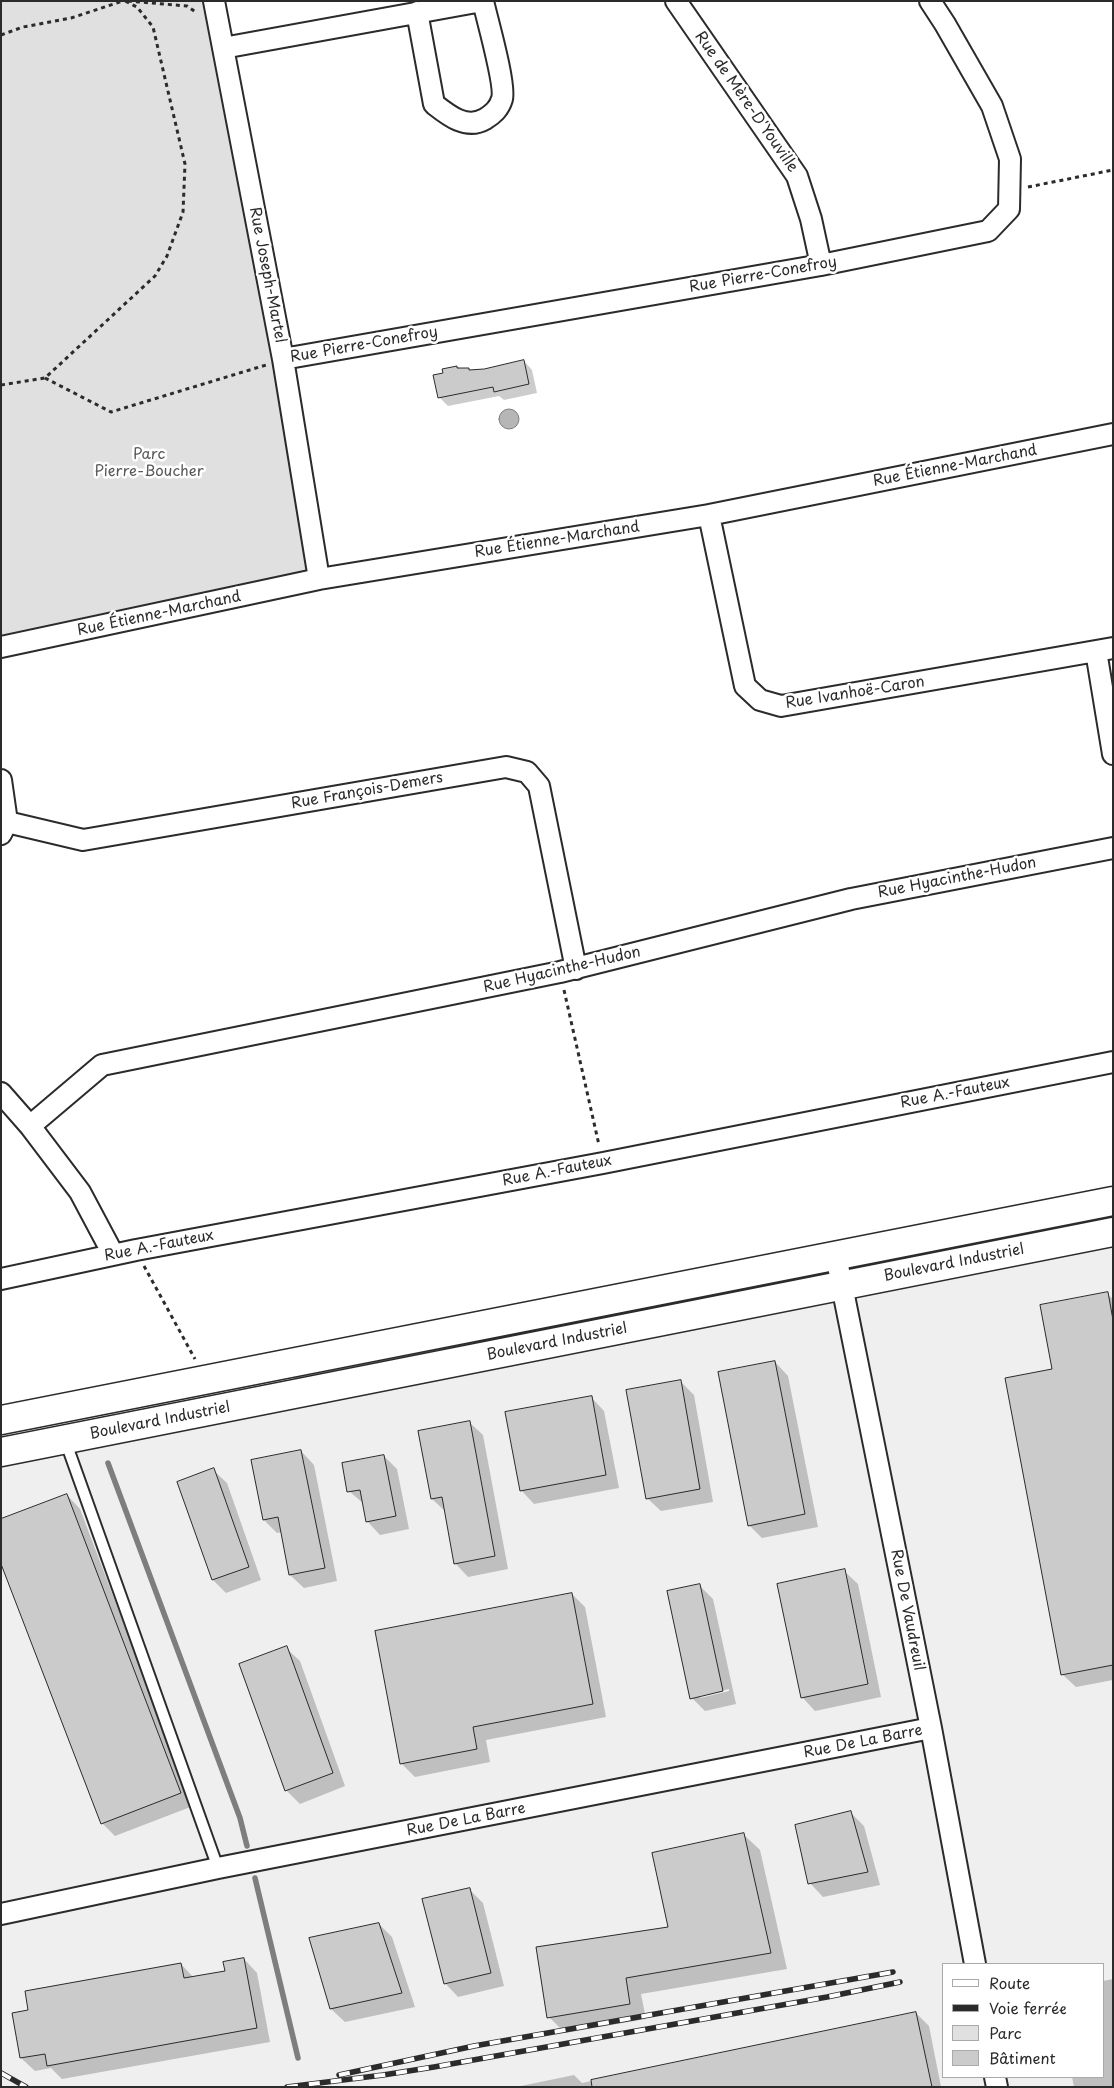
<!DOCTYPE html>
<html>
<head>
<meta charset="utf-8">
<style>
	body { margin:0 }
	#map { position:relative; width:1114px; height:2088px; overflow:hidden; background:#fff; font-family:"Playpen Sans",sans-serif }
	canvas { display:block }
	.frame { position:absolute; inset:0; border:2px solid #2b2b2b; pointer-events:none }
	.legend { position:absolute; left:942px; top:1963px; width:162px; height:115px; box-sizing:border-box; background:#fff; border:1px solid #aaa; margin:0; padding:6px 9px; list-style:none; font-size:15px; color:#2b2b2b }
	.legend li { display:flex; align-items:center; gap:10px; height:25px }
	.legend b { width:25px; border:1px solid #aaa }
</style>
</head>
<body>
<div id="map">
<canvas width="1114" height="2088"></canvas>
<div class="frame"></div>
<ul class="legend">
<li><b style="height:6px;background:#fff"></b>Route</li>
<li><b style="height:6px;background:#2b2b2b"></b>Voie ferrée</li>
<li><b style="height:14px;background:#e0e0e0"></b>Parc</li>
<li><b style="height:14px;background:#cbcbcb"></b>Bâtiment</li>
</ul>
</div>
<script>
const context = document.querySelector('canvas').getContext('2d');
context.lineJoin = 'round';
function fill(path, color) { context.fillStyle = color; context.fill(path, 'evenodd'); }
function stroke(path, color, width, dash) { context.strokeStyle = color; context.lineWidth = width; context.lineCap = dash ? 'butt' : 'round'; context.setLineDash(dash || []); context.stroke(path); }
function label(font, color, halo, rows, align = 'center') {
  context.font = font + ' "Playpen Sans",sans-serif'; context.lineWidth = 5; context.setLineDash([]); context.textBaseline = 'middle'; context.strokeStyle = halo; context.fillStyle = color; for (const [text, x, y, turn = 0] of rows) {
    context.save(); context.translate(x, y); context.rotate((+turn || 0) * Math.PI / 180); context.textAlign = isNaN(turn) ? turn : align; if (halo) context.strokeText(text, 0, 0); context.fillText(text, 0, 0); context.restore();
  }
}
fill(new Path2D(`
	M1113 1239V2087H1V1457ZM943 1964H1103V2077H943Z`), '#efefef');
fill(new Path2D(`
	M1 1H214L319 579 1 647Z`), '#e0e0e0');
const water = new Path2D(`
	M499 419a10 10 0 1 1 20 0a10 10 0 1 1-20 0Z`);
fill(water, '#b6b6b6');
stroke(water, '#7e7e7e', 1);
fill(new Path2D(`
	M524 361 532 370 537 393 504 400 499 396 448 406 439 397 444 374 457 367 470 371 484 370Z
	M1107 1294 1113 1299V1680L1076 1687 1062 1674 1054 1370Z
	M775 1362 788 1376 818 1527 762 1538 749 1525Z
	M680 1381 694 1395 713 1502 661 1511 647 1498Z
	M591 1397 604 1411 619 1488 534 1504 521 1490Z
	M469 1422 483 1435 508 1569 468 1577 455 1563 446 1512 432 1499Z
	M301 1451 314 1465 337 1581 304 1588 290 1575 282 1532 277 1533 264 1520Z
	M384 1456 397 1469 409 1529 380 1535 367 1521 364 1504 349 1491Z
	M213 1470 227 1483 261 1580 226 1593 213 1580Z
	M67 1495 80 1509 193 1806 115 1836 102 1823Z
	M844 1571 858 1584 881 1697 815 1711 802 1697Z
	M699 1585 713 1599 736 1704 705 1711 692 1698ZM729 1689V1691L700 1698V1695Z
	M572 1594 585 1607 606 1717 486 1740 490 1762 415 1777 401 1763Z
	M286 1648 300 1661 345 1786 300 1804 286 1790Z
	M851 1813 864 1826 880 1885 823 1897 810 1883Z
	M743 1834 760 1850 787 1969 641 1994 646 2019 565 2033 549 2017 670 1928Z
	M470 1890 483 1903 504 1986 458 1997 445 1983Z
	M379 1924 392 1937 415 2007 345 2022 331 2009 310 1939Z
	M244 1959 257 1973 270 2042 62 2079 51 2068 35 2071 21 2058 30 2011 181 1964 194 1978 226 1972Z
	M1113 1979V2087H1074L1072 2077H1103V1981Z
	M916 2013 929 2026 941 2087H516L574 2075 582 2083Z`), '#0003');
stroke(new Path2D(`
	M108 1463 240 1818 247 1846
	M255 1878 298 2058`), '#7e7e7e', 5.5);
const building = new Path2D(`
	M524 360 529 384 494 392 493 387 438 398 433 375 443 373 442 369 457 366V368H469V370L484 369Z
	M1108 1292 1113 1320V1665L1061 1675 1005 1378 1052 1369 1040 1305Z
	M775 1361 805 1514 748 1526 718 1372Z
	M681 1380 700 1489 646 1499 626 1390Z
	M592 1396 606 1475 520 1491 505 1412Z
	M470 1421 495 1556 454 1564 442 1497 431 1499 418 1431Z
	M301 1450 325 1568 289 1575 278 1517 263 1520 251 1460Z
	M384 1455 396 1516 366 1522 360 1490 347 1492 342 1463Z
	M214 1468 249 1567 212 1580 177 1482Z
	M67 1494 181 1793 101 1824 1 1564V1519Z
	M845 1569 868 1684 801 1698 777 1584Z
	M700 1584 723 1691 690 1699 667 1591Z
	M572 1593 593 1704 473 1727 477 1749 400 1764 375 1631Z
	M287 1646 333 1773 285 1791 239 1664Z
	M851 1811 868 1872 808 1884 795 1825Z
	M744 1833 771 1953 626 1978 630 2004 547 2018 536 1947 668 1927 652 1853Z
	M470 1888 491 1973 444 1984 422 1899Z
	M379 1923 402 1993 330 2009 309 1938Z
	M244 1958 257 2028 47 2066 45 2054 20 2058 12 2013 28 2010 25 1991 181 1963 184 1978 225 1971 223 1962Z
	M916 2012 932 2087H592L591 2080Z`);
fill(building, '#cbcbcb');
stroke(building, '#2b2b2b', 1);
const lane = new Path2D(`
	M65 1440 218 1868`);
const street = new Path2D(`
	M214 1 283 359 319 579
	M676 1 797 176 811 219 821 265
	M417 12 434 104C448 115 466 130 485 119 493 114 499 109 502 99 506 85 487 19 483 1
	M223 48 482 1
	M283 359 821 265 988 231 1009 209 1010 159 992 106 945 24 930 1
	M709 515 745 686 760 700 781 706 1113 648
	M1 647 319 579 709 515 1113 434
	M1096 651 1113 754
	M1 780 7 822 1 834
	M7 822 83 840 506 767 527 772 539 786 576 969
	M1 1093 30 1126 80 1192 113 1254
	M30 1126 102 1065 560 972 851 899 1113 848
	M836 1256 931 1728 975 1964
	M1 1279 136 1250 603 1163 1113 1062
	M1 1914 218 1868 931 1728
	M995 2077 997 2087`);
const secondary = new Path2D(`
	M1 1420 1113 1201
	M1 1452 1113 1232`);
stroke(lane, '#2b2b2b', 14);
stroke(street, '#2b2b2b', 24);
stroke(secondary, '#2b2b2b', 31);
stroke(new Path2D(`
	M128 1 187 6 197 13
	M1 35 23 27 71 18 123 1
	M1028 187 1113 170
	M45 378 111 412 266 365
	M1 385 45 378 155 276 167 256 183 212 185 164 153 27 137 7 125 1
	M564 990 599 1145
	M144 1266 195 1359`), '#2b2b2b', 3, [4, 4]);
stroke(lane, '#fff', 10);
stroke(street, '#fff', 20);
stroke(secondary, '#fff', 28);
const rail = new Path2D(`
	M1 2073 26 2087
	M339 2075 474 2046 893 1972
	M287 2087 383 2075 434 2067 827 1997 900 1982`);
stroke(rail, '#2b2b2b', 5.5);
stroke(rail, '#fff', 4, [11]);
label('15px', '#2b2b2b', '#fff', [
	["Rue de Mère-D'Youville",746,102,55],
	["Rue Joseph-Martel",267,275,79],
	["Rue Pierre-Conefroy",763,275,-10],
	["Rue Pierre-Conefroy",364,345,-10],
	["Rue Étienne-Marchand",955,466,-11],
	["Rue Étienne-Marchand",557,540,-9],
	["Rue Étienne-Marchand",159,614,-12],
	["Rue Ivanhoë-Caron",855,693,-9],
	["Rue François-Demers",367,791,-10],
	["Rue Hyacinthe-Hudon",957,878,-11],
	["Rue Hyacinthe-Hudon",562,970,-13],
	["Rue A.-Fauteux",955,1093,-11],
	["Rue A.-Fauteux",557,1171,-11],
	["Rue A.-Fauteux",159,1246,-11],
	["Boulevard Industriel",954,1263,-11],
	["Boulevard Industriel",557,1342,-11],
	["Boulevard Industriel",160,1421,-11],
	["Rue De Vaudreuil",907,1610,79],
	["Rue De La Barre",863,1742,-11],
	["Rue De La Barre",466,1820,-11]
]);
label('15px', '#585858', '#fff', [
	["Parc",149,455],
	["Pierre-Boucher",149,472]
]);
</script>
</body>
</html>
